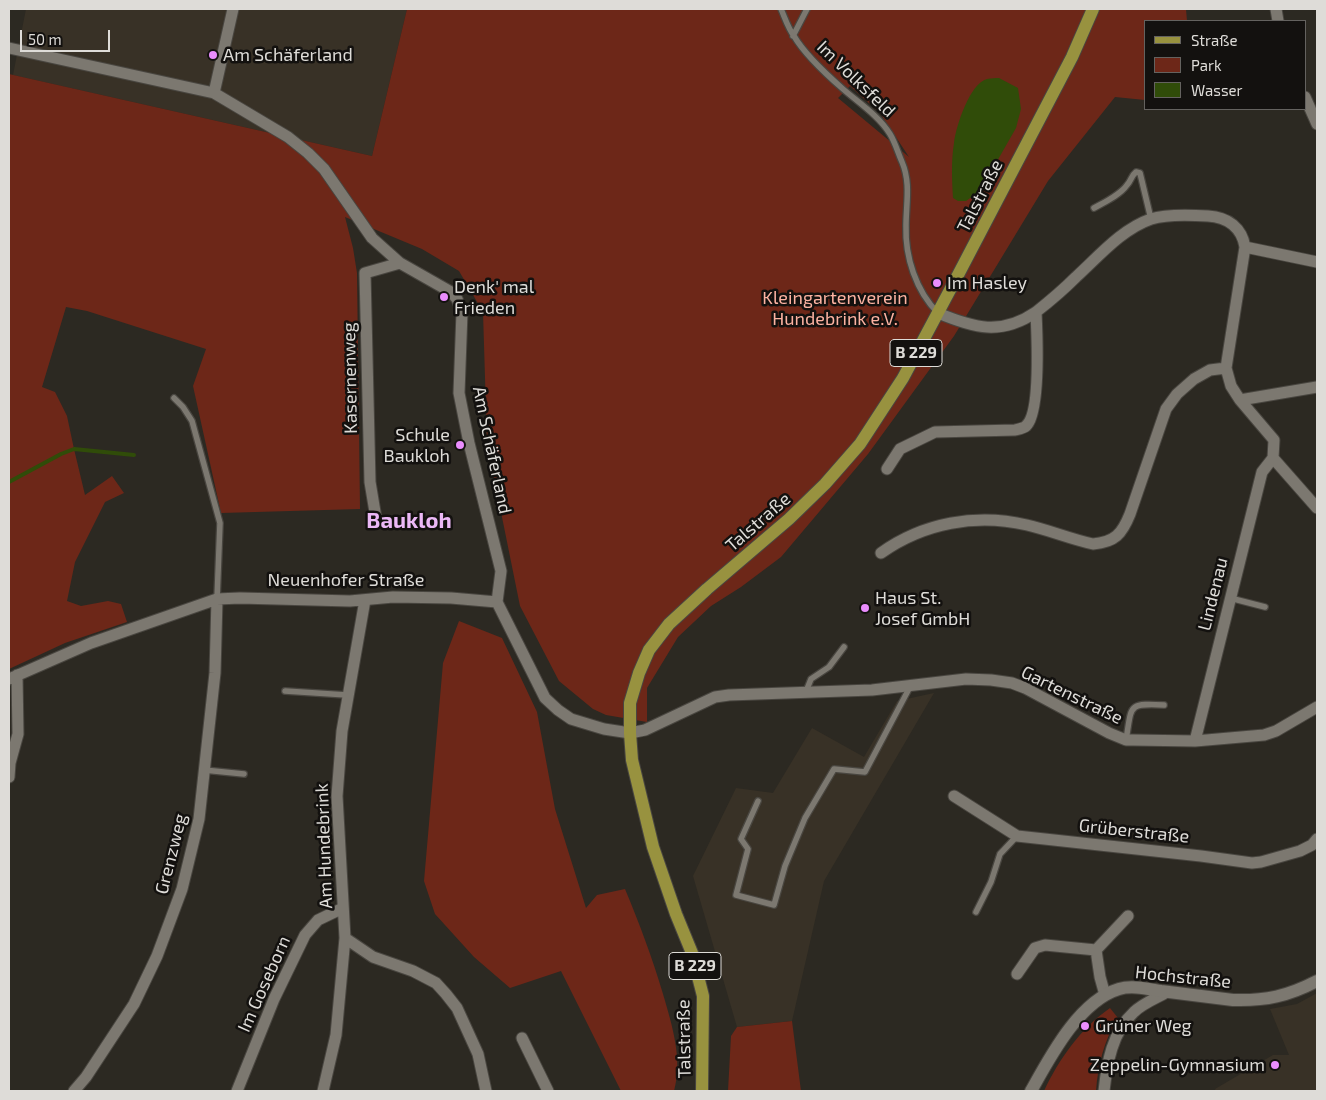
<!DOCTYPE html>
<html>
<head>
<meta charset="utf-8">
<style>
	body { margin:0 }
	#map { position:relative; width:1326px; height:1100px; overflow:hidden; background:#2c2922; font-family:"Exo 2",sans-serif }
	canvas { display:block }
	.frame { position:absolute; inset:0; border:10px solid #dedcd8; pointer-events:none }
	.legend { position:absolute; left:1144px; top:20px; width:162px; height:90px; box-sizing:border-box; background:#13110f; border:1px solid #64625f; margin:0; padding:6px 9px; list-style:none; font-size:15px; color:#dedcd8 }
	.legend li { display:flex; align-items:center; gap:10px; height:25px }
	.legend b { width:25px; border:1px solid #64625f }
	.scale { position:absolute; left:20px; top:30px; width:90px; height:22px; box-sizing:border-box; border:2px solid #dedcd8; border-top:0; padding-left:6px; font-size:15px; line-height:18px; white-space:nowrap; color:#dedcd8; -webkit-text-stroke:4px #13110f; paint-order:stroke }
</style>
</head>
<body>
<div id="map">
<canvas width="1326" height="1100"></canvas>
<div class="frame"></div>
<ul class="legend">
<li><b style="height:6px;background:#98923f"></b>Straße</li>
<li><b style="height:14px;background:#6d2718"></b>Park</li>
<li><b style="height:14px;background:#304c09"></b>Wasser</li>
</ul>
<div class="scale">50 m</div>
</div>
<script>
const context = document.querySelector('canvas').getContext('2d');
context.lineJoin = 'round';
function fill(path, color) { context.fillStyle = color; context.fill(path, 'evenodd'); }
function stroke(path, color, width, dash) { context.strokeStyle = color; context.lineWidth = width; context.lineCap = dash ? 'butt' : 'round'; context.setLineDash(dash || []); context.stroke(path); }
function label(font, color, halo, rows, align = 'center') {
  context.font = font + ' "Exo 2",sans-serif'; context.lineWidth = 5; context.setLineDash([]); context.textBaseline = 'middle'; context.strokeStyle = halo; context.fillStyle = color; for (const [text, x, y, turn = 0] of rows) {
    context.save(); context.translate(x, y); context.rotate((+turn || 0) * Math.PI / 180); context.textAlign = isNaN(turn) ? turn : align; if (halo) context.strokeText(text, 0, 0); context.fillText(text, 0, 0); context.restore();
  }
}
fill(new Path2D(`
	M26 9H407L372 156 13 75Z
	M934 693 824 881 792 1021 737 1027 693 876 736 788 773 793 812 728 864 757 897 701Z
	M1317 993V1091H1216L1215 1089 1273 1055H1289L1270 1009 1297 1004Z`), '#383126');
fill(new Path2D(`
	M407 9H1186L1187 21H1145V100L1115 97 1048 181 954 336 868 454 781 557 741 587 711 606 678 637 647 688V722L606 715 593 709 559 681 520 606 487 443 483 312 459 271 422 249 345 217 353 248 357 273 360 509 221 513 193 386 206 349 87 311 66 307 42 387 55 392 67 416 74 449 85 495 112 476 124 493 105 502 75 562 67 601 81 606 108 601 121 604 127 622 65 643 9 669V74L372 156ZM850 86 880 113 909 157 838 98Z
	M459 621 502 638 537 712 555 809 586 908 597 895 625 889C640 925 652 957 663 994 672 1025 683 1059 674 1091H621L561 971 510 988 474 957 435 914 424 881 443 663Z
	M1110 1008 1118 1018C1104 1040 1098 1065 1096 1091H1044C1059 1059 1081 1028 1110 1008Z
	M792 1021 801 1091H728L731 1036 737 1027Z`), '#6d2718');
fill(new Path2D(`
	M999 78 1018 88 1021 109 1016 128 980 191 966 201H958L953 198C952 180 951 161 954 143 956 126 970 83 987 79 991 78 996 78 999 78Z`), '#304c09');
stroke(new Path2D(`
	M9 482 61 454 74 449 134 455`), '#304c09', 4);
const lane = new Path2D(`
	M781 9C785 18 788 28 794 36 805 55 827 75 843 89 859 103 879 116 890 134 895 142 898 153 902 162 911 183 906 204 906 226 905 257 916 291 938 313
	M793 36 807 9
	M1094 208C1105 202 1120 195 1127 185 1131 181 1131 176 1136 172L1140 173 1151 219
	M174 398 183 407 192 421 220 523 217 599
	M1230 598 1265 607
	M285 691 347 695
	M805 694 811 679 829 667 844 647
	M1126 740C1132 705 1127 703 1164 705
	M204 770 244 774
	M758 801 741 839 748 849 736 895 774 905 785 866 805 818 834 769 865 772 911 685
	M976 912 991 882 1000 854 1017 836`);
const street = new Path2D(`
	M1276 9 1278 21
	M9 48 214 93 288 137 308 153 324 169 372 238 400 263 451 292 457 299 462 312 459 393 469 443 501 571 497 602
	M214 93 233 9
	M1305 97 1317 124
	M1245 247 1317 262
	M938 313C974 328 1001 336 1036 312 1050 301 1064 289 1076 277 1099 256 1122 229 1151 219 1166 214 1193 215 1208 216 1228 217 1242 228 1245 247L1226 368 1231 386 1240 400 1274 440 1273 458 1317 508
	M1240 400 1317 387
	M887 469 900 449 935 432 1015 430C1019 429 1024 428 1026 426 1041 413 1037 333 1036 312
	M376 518 370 482 365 273 400 263
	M881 553C923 523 976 513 1027 525 1049 530 1070 539 1093 544 1115 542 1122 534 1130 514L1166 409 1177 394 1194 379 1210 370 1226 368
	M497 602 545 698 558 710 571 719 604 729 630 733 645 730 715 697 729 695 872 690 966 679 991 680 1012 683 1025 688 1109 733 1126 740H1133L1195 741 1264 735 1276 731 1317 707
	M9 679 91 643 217 599 240 598 350 601 393 597 451 598 497 602
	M1195 741 1262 472 1273 458
	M9 777 10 763 18 734 17 675
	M954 796 1017 836 1201 856 1252 863 1261 862 1300 851 1312 845 1317 839
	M345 938 373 957 413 971 436 983 446 994 457 1008 478 1054 486 1091
	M1017 974 1035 948 1045 945 1096 950
	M1105 995 1100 977 1096 950 1128 916
	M522 1038 548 1091
	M74 1091 86 1077 134 1004 157 956 182 889 199 819 215 673 217 599
	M237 1091 274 999 305 935 318 920 343 908
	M323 1091 336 1035 345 938 337 796 342 731 365 600
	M1104 1091C1107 1063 1112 1032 1134 1012 1143 1003 1157 998 1167 992`);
const secondary = new Path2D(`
	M1031 1091C1050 1057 1079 1001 1119 989 1132 985 1148 989 1161 991 1185 994 1209 997 1233 1000 1266 1001 1288 996 1317 981`);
const primary = new Path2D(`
	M702 1091 703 996 692 953 676 914 653 847 632 760 630 733V703L639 673 649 650 669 624 707 589 789 519 825 484 860 444 903 378 958 275 1072 57 1093 9`);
stroke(lane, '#494640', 8);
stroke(street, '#494640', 13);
stroke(secondary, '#494640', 14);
stroke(primary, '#494640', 14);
stroke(lane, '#7c7870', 5.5);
stroke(street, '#7c7870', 11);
stroke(secondary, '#7c7870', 12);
stroke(primary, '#98923f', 12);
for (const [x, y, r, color] of [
	[213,55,5,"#ea8dfd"],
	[937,283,5,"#ea8dfd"],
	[444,297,5,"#ea8dfd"],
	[460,445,5,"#ea8dfd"],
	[865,608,5,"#ea8dfd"],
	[1085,1026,5,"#ea8dfd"],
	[1275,1065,5,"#ea8dfd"]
]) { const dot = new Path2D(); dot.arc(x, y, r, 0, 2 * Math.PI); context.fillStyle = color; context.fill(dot); stroke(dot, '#13110f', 2); }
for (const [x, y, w] of [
	[916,353,52],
	[695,966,52]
]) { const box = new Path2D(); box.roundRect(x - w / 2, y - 13.5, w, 27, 4); context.fillStyle = '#13110f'; context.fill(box); stroke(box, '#dedcd8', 1); }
label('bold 16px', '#dedcd8', null, [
	["B 229",916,353],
	["B 229",695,966]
]);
label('18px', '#dedcd8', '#13110f', [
	["Am Schäferland",223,55],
	["Im Hasley",947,283],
	["Denk' mal",454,287],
	["Frieden",454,308],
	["Schule",450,435,"right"],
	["Baukloh",450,456,"right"],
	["Haus St.",875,598],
	["Josef GmbH",875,619],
	["Grüner Weg",1095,1026],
	["Zeppelin-Gymnasium",1265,1065,"right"]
], 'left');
label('18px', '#dedcd8', '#13110f', [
	["Im Volksfeld",856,79,44],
	["Talstraße",980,196,-63],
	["Kasernenweg",350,378,-91],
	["Am Schäferland",492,450,78],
	["Talstraße",758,522,-41],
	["Neuenhofer Straße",346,580],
	["Lindenau",1213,594,-76],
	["Gartenstraße",1072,695,26],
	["Grüberstraße",1134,831,6],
	["Am Hundebrink",324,846,-92],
	["Grenzweg",171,854,-76],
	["Hochstraße",1183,977,6],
	["Im Goseborn",264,984,-66],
	["Talstraße",684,1039,-91]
]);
label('18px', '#fdb3a2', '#13110f', [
	["Kleingartenverein",835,298],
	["Hundebrink e.V.",835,319]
]);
label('bold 22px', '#ebb8f6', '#13110f', [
	["Baukloh",409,521]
]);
</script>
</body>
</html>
